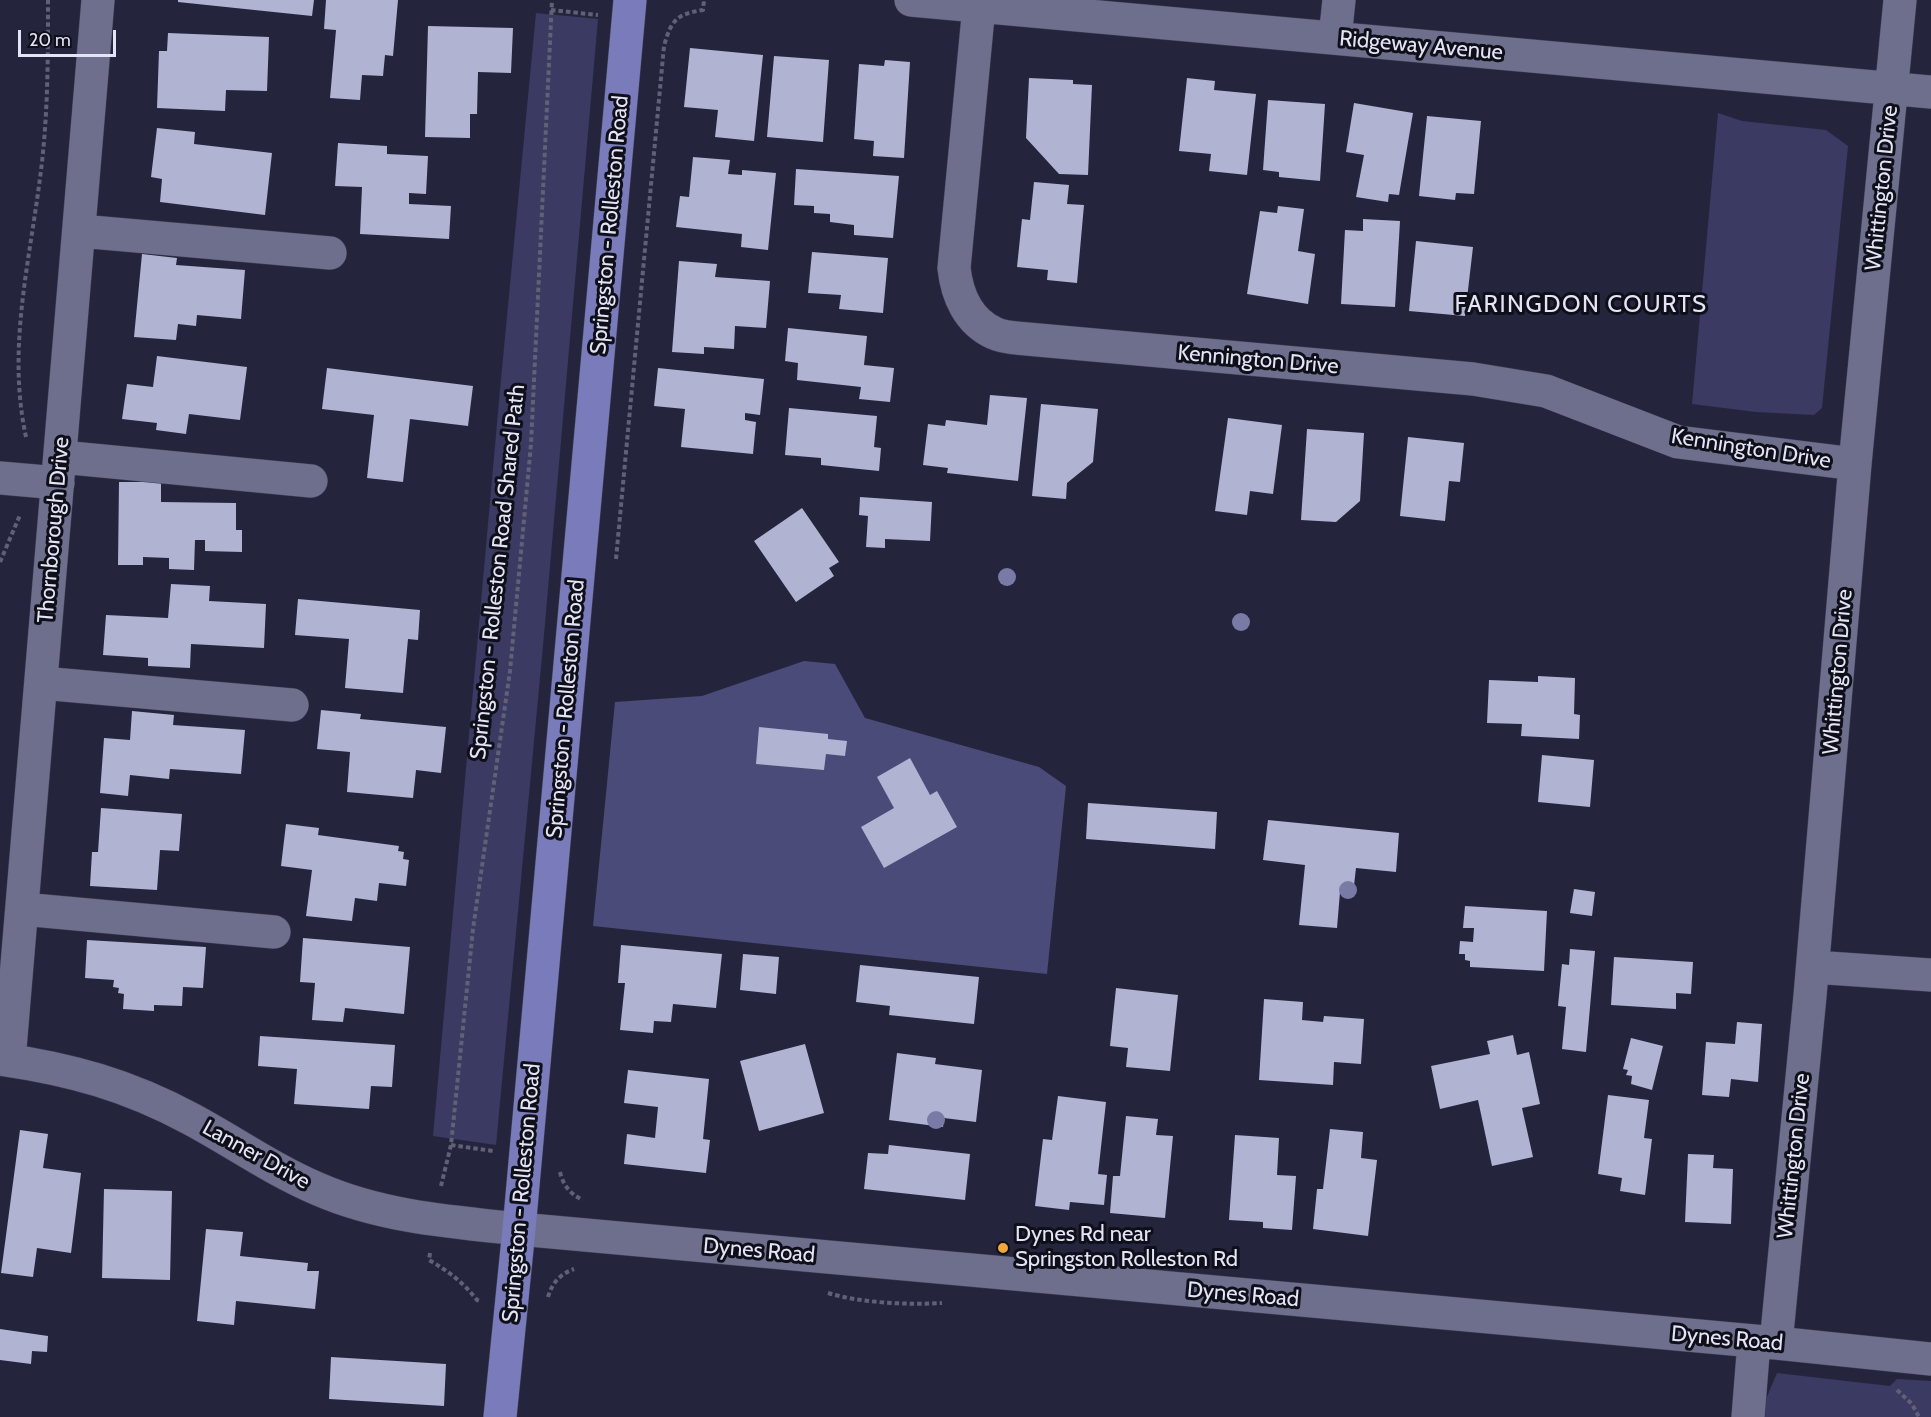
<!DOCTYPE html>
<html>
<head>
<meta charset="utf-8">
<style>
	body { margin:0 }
	#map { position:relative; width:1931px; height:1417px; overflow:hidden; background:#24253d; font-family:Cabin,sans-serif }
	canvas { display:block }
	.scale { position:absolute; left:18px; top:30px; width:98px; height:27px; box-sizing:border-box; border:3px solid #e3e4f5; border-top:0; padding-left:8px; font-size:18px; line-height:21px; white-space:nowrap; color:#e3e4f5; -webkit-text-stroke:4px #0f0f1a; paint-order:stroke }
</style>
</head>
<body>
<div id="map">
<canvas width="1931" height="1417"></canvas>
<div class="scale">20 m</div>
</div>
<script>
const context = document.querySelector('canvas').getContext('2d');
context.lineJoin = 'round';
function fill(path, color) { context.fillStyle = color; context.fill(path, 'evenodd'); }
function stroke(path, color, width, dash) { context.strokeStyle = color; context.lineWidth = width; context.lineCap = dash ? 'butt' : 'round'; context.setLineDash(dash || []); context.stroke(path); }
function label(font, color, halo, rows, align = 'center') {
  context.font = font + ' Cabin,sans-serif'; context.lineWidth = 6; context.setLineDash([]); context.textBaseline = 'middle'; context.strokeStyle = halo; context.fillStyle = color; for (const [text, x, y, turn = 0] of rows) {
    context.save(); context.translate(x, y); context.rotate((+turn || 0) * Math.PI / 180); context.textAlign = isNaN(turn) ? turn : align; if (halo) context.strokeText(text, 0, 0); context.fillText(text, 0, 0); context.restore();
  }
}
fill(new Path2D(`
	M536 13 598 19 543 646 496 1145 433 1136 501 379Z
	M1718 113 1742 121 1826 130 1848 146 1822 408 1814 415 1756 412 1692 404Z
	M1777 1373 1890 1386 1897 1379 1931 1381V1417H1765L1766 1399Z`), '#3a3a62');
fill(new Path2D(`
	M804 661 835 664 865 718 1039 767 1066 786 1047 974 593 926 615 702 702 696Z`), '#4b4b79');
fill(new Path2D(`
	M178 0H314L312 16 178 2Z
	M326 0H398L393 56 385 55 383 76 362 75 360 100 330 98 336 30 324 29Z
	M428 26 513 28 511 73 478 72 477 114H470V138L425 137Z
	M168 33 269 37 267 91 226 90 225 111 157 108 159 51H167Z
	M690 48 763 55 754 141 715 137 718 110 684 107Z
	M774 56 829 60 823 142 767 137Z
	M885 60 910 62 904 158 873 156 874 141 854 139 859 64 884 66Z
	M1029 78 1073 80V84L1092 85 1088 175 1059 174 1026 138Z
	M1187 78 1215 81 1214 90 1256 94 1247 175 1209 171 1211 154 1179 151Z
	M1268 100 1325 104 1320 181 1279 177V172L1263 170Z
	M1354 103 1413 113 1399 195 1389 194 1388 202 1356 197 1364 155 1346 152Z
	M1427 116 1481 121 1474 194 1456 193 1455 200 1419 196Z
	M157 128 195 132 194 144 272 153 265 215 160 202 162 179 151 177Z
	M338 143 387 146V154L428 156 426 194 409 193V204L451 206 449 239 360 234 362 187 335 186Z
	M693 157 730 160 728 174 742 175V170L776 173 768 250 741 247 742 234 676 227 680 196 689 197Z
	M796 169 899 176 893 238 854 235V225L830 222V214L814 213V206L794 205Z
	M1034 182 1069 185 1067 204 1084 205 1077 283 1047 280 1048 270 1017 267 1022 219 1030 220Z
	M1278 206 1304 209 1298 251 1315 254 1308 304 1247 294 1260 211 1277 213Z
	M1363 219 1400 221 1395 307 1341 304 1345 230 1363 231Z
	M1416 241 1473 247 1465 316 1409 311Z
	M812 252 888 258 883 313 839 309 841 295 808 293Z
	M142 254 177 258 176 265 245 270 241 319 197 315 196 326 178 324 176 340 134 337Z
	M679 261 717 264 715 277 770 281 766 328 735 326 734 349 704 347V354L672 352Z
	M788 328 867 336 864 365 894 368 890 402 859 399 861 387 797 380 798 363 785 361Z
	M157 356 247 367 240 420 189 414 186 434 156 430 157 423 122 419 127 384 153 387Z
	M327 368 473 386 468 426 410 419 403 482 367 478 374 415 322 409Z
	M658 368 764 379 760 415 745 413V420L756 422 753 454 681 447 685 409 654 406Z
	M990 395 1027 398 1018 481 947 473 948 468 923 465 928 424 945 426 946 420 987 425Z
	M1041 404 1098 409 1093 462 1067 483 1066 499 1032 496Z
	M789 408 877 416 874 447 881 448 879 471 821 465V458L785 455Z
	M1228 418 1282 425 1273 494 1250 491 1247 515 1215 511Z
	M1307 429 1364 433 1360 501 1336 522 1301 520Z
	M1408 437 1464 443 1460 482 1449 481 1445 521 1400 516Z
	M119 482H161V502L236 503V530H242V552L205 551V540H195L194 570 169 569V558L143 557V565H118Z
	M860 497 932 502 930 541 885 539V548L866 547 868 516 859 515Z
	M802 508 839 562 829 568 834 576 796 602 754 541Z
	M171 584 210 586 209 601 266 604 264 648 191 644 190 668 148 666V658L103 655 106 615 168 618Z
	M298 599 420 610 418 640 408 639 403 693 345 688 349 639 295 635Z
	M1538 676 1575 678 1574 714 1580 715 1579 739 1521 736 1522 724 1487 723 1489 680 1538 682Z
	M321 710 361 714 360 719 446 727 441 773 416 770 413 798 347 792 350 752 317 749Z
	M132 711 174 715 173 725 245 730 241 774 170 769 169 779 130 775 128 796 100 793 104 738 130 740Z
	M759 727 828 734V739L847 741 845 756 826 754 824 770 756 764Z
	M1542 755 1594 760 1590 807 1538 802Z
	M910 758 930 795 937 791 957 827 884 868 861 827 894 808 877 777Z
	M1088 803 1217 812 1215 849 1086 839Z
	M101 808 182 814 179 851 160 850 157 890 90 886 92 852H98Z
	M1268 820 1399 833 1396 872 1356 868 1353 894 1340 892 1337 928 1299 925 1305 865 1263 860Z
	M286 824 319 828 318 835 399 846 398 851 404 852 403 859 409 860 406 886 379 883 377 901 355 898 352 921 306 916 312 870 281 866Z
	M1574 889 1595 892 1592 916 1570 913Z
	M1465 906 1547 911 1544 971 1470 967V961L1465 960V954H1459L1460 941 1473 942 1474 928H1463Z
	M303 938 410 947 404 1014 345 1008 343 1022 312 1020 315 983 300 982Z
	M87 940 206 947 203 988 183 987 182 1006 154 1005V1011L123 1009 124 994 118 993 119 988 113 987 114 980 85 978Z
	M621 945 722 954 716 1008 673 1004 671 1022 654 1021 653 1033 620 1030 625 983H618Z
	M1570 949 1595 951 1586 1052 1562 1049 1566 1007 1558 1006 1562 964 1569 965Z
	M743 954 779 957 776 994 740 990Z
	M1614 957 1693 962 1691 994 1676 993V1009L1611 1005Z
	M860 965 979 977 974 1024 889 1015 890 1006 856 1002Z
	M1116 988 1178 995 1170 1071 1126 1067 1128 1048 1110 1046Z
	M1264 999 1303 1002 1302 1020 1323 1022 1324 1016 1364 1019 1361 1064 1334 1062 1333 1085 1259 1080Z
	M1737 1022 1762 1024 1758 1082 1731 1079 1729 1097 1702 1095 1706 1042 1735 1044Z
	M1513 1035 1517 1055 1529 1052 1540 1104 1522 1108 1533 1157 1492 1166 1478 1100 1440 1109 1431 1066 1490 1054 1487 1041Z
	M260 1036 395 1045 392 1087 371 1086 369 1109 294 1104 297 1069 258 1066Z
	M1631 1038 1663 1046 1652 1090 1631 1084 1632 1076 1626 1075 1628 1070 1623 1069Z
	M805 1044 824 1113 759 1131 740 1061Z
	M897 1053 936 1058 935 1064 982 1070 976 1122 944 1118 943 1127 889 1120Z
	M628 1070 709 1079 703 1139 710 1140 706 1173 624 1164 627 1134 655 1138 658 1107 624 1103Z
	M1608 1095 1649 1100 1644 1138 1652 1139 1645 1195 1620 1191 1622 1178 1598 1174Z
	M1058 1096 1106 1102 1098 1174 1107 1175 1104 1205 1070 1202 1069 1210 1035 1206 1043 1139 1052 1140Z
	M1126 1116 1158 1119 1156 1135 1173 1136 1165 1218 1110 1213 1113 1176H1120Z
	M1330 1129 1363 1132 1361 1158 1377 1160 1368 1236 1313 1229 1317 1189H1323Z
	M20 1130 48 1134 43 1168 81 1173 71 1253 37 1248 33 1277 1 1273Z
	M1235 1135 1279 1138 1277 1175 1296 1176 1292 1230 1263 1228V1222L1229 1220Z
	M889 1145 970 1154 965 1200 864 1189 868 1153 888 1154Z
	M1688 1154 1714 1155 1713 1168 1733 1169 1731 1224 1685 1222Z
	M104 1189 172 1191 170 1280 102 1278Z
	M206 1229 243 1232 240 1256 308 1263 307 1271H319L315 1309 236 1301 234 1325 197 1321Z
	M0 1329 48 1336 47 1352 32 1351 31 1364 0 1360Z
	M331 1357 446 1364 444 1406 329 1399Z`), '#b1b3d2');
const minor = new Path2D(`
	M911 0 1931 92
	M979 6 954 268C957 295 968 321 994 333 1004 338 1017 338 1027 339L1473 379 1546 391 1678 442 1855 464
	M1335 38 1339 0
	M80 231 330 253
	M61 457 311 481
	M0 478 58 483
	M41 683 292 705
	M22 909 274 932
	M1813 967 1931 975
	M0 1059C70 1069 128 1085 191 1119 234 1142 273 1170 318 1189 382 1217 452 1222 519 1229L1776 1343 1931 1359
	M9 1060 98 0
	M1776 1343 1810 996 1855 464 1900 0
	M1748 1417 1754 1342`);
const major = new Path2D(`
	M500 1417 519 1229 630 0`);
stroke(minor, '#414156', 34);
stroke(major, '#414156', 34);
stroke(new Path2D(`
	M551 10 598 15
	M26 437C7 350 29 265 40 178 48 119 48 60 48 0
	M616 559 664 46C671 21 676 14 703 10L704 0
	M0 562 20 515
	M451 1145 493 1151
	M560 1172C563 1185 570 1194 583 1200
	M441 1186 451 1145 473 929 510 671 531 444 552 0
	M430 1253 429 1260C448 1271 463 1282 477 1300L480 1301
	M828 1293C861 1303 907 1305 942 1303
	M548 1297C552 1283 560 1274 574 1269
	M1897 1390 1912 1404 1919 1417`), '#606177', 4, [4.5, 3]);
stroke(minor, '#6d6f8c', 33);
stroke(major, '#7a7bba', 33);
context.fillStyle = '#797ba6';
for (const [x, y] of [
	[1007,577],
	[1241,622],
	[1348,890],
	[936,1120]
]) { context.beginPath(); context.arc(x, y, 9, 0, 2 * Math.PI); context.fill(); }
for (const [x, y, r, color] of [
	[1003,1248,6,"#efa73e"]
]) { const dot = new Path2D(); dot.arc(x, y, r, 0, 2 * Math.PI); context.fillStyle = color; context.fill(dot); stroke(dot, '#0f0f1a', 2); }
label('22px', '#e3e4f5', '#0f0f1a', [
	["Ridgeway Avenue",1421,46,5],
	["Whittington Drive",1882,188,-84],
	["Springston - Rolleston Road",610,225,-85],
	["Kennington Drive",1258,360,5],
	["Kennington Drive",1751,449,9],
	["Thornborough Drive",54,530,-85],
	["Springston - Rolleston Road Shared Path",498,572,-84],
	["Whittington Drive",1838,672,-85],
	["Springston - Rolleston Road",566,709,-85],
	["Lanner Drive",256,1155,29],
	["Whittington Drive",1794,1156,-84],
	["Springston - Rolleston Road",522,1193,-85],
	["Dynes Road",759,1251,5],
	["Dynes Road",1243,1295,5],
	["Dynes Road",1727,1339,5]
]);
label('22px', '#e3e4f5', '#0f0f1a', [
	["Dynes Rd near",1015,1235],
	["Springston Rolleston Rd",1015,1260]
], 'left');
context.letterSpacing = '1.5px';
label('24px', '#e3e4f5', '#0f0f1a', [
	["FARINGDON COURTS",1581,305]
]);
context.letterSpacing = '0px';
</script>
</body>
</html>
